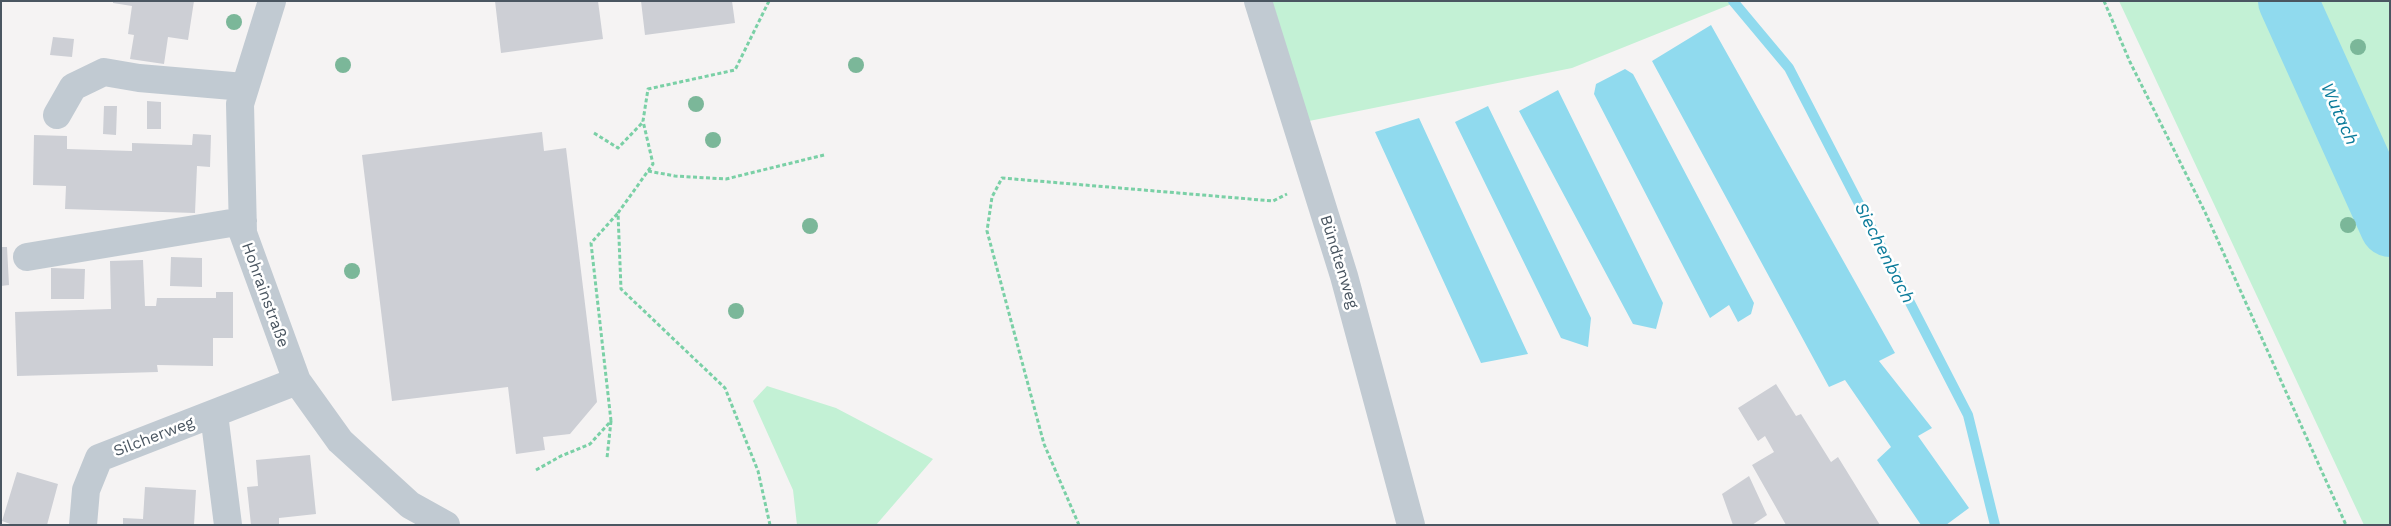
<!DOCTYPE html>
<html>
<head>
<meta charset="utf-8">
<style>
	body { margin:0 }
	#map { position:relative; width:2391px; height:526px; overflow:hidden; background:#f5f3f3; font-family:"Work Sans",sans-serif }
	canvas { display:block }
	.frame { position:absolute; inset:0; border:2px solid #4a5661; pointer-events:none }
</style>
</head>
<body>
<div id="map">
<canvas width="2391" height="526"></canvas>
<div class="frame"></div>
</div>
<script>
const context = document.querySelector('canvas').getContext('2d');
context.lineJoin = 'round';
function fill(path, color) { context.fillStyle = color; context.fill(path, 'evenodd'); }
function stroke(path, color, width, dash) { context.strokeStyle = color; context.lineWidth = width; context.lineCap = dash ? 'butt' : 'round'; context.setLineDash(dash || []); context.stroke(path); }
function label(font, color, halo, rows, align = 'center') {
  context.font = font + ' "Work Sans",sans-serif'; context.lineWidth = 5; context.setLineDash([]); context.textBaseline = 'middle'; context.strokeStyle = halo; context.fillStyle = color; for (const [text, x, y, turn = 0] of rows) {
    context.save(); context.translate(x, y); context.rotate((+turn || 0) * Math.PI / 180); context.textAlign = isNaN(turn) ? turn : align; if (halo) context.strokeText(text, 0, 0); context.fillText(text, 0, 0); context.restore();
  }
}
fill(new Path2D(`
	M1272 1H1739L1572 68 1309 121Z
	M2119 1H2390V525H2364Z
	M767 386 836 408 933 459 876 525H797L793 490 753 401Z`), '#c3f1d5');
fill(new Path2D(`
	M1711 25 1895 353 1879 361 1932 428 1918 436 1969 508 1946 525H1921L1877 460 1891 447 1845 380 1829 387 1652 61Z
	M1625 69 1633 74 1754 303 1751 314 1738 322 1729 305 1710 318 1594 94 1596 84Z
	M1558 90 1663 303 1656 329 1633 324 1519 111Z
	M1488 106 1591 318 1588 347 1561 338 1455 122Z
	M1419 118 1528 354 1481 363 1375 132Z`), '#90daee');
stroke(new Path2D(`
	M1733 1 1789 68 1968 415 1995 525`), '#90daee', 10);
stroke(new Path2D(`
	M2288 1 2390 227`), '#90daee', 60);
fill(new Path2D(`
	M113 1H194L188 40 168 37 164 64 130 59 134 35 128 34 132 6 113 3Z
	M495 1H598L603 39 501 53Z
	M641 1H732L735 23 645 35Z
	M53 37 74 39 72 57 50 55Z
	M147 101 161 102V129H147Z
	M104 106H117L116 135 103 134Z
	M542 132 544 151 566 148 597 402 570 434 543 437 545 450 516 454 508 387 392 401 362 155Z
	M193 134 211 135 210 167 197 166 195 213 65 209 66 186 33 185 34 135 67 136V149L132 151V143L192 145Z
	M1 247H7L9 285 1 286Z
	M171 257 202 258V287L170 286Z
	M143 260 145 306H156L157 298H216V292H233V338H213V366L157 365 158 372 17 376 15 312 111 309 110 261Z
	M51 268 85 269 84 299H51Z
	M1776 384 1796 416 1801 414 1831 462 1838 457 1880 525H1786L1752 465 1774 452 1765 436 1758 441 1738 408Z
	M310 455 316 514 279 518V525H251L247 487 258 486 256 460Z
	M17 472 58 484 47 525H13L2 521Z
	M1749 476 1767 515 1752 525H1733L1722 494Z
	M145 487 196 490 194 525H123V518L143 519Z`), '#cdcfd5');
stroke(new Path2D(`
	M769 1 735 70 648 89 643 121 653 164 618 213 621 289 725 388 758 471 770 525
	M2104 1 2130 62 2205 212 2346 525
	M594 133 618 148 643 122
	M648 171 675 176 726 179 824 155
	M611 421 591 243 618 213
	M536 470 561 456 590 444 611 421 607 458
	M1079 525 1044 444 987 231 992 197 1002 178 1273 201 1287 194`), '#7ad0a6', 3, [4, 2.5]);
stroke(new Path2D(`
	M272 1 240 104 243 233 297 381 340 441 410 505 446 525
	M1258 1 1344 276 1411 525
	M57 115 73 87 104 72 139 78 244 87
	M27 257 243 221
	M214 414 228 525
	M83 525 86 490 99 458 297 381`), '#c1cad2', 28);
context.fillStyle = '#7bb799';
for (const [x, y] of [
	[234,22],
	[2358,47],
	[343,65],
	[856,65],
	[696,104],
	[713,140],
	[2348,225],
	[810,226],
	[352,271],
	[736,311]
]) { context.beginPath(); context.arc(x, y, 8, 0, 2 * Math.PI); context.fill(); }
label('16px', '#4a5661', '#fff', [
	["Bündtenweg",1339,262,73],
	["Hohrainstraße",265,295,70],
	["Silcherweg",154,437,-21]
]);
label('italic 18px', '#0c7c9b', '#fff', [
	["Wutach",2339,114,66],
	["Siechenbach",1884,253,63]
]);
</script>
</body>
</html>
